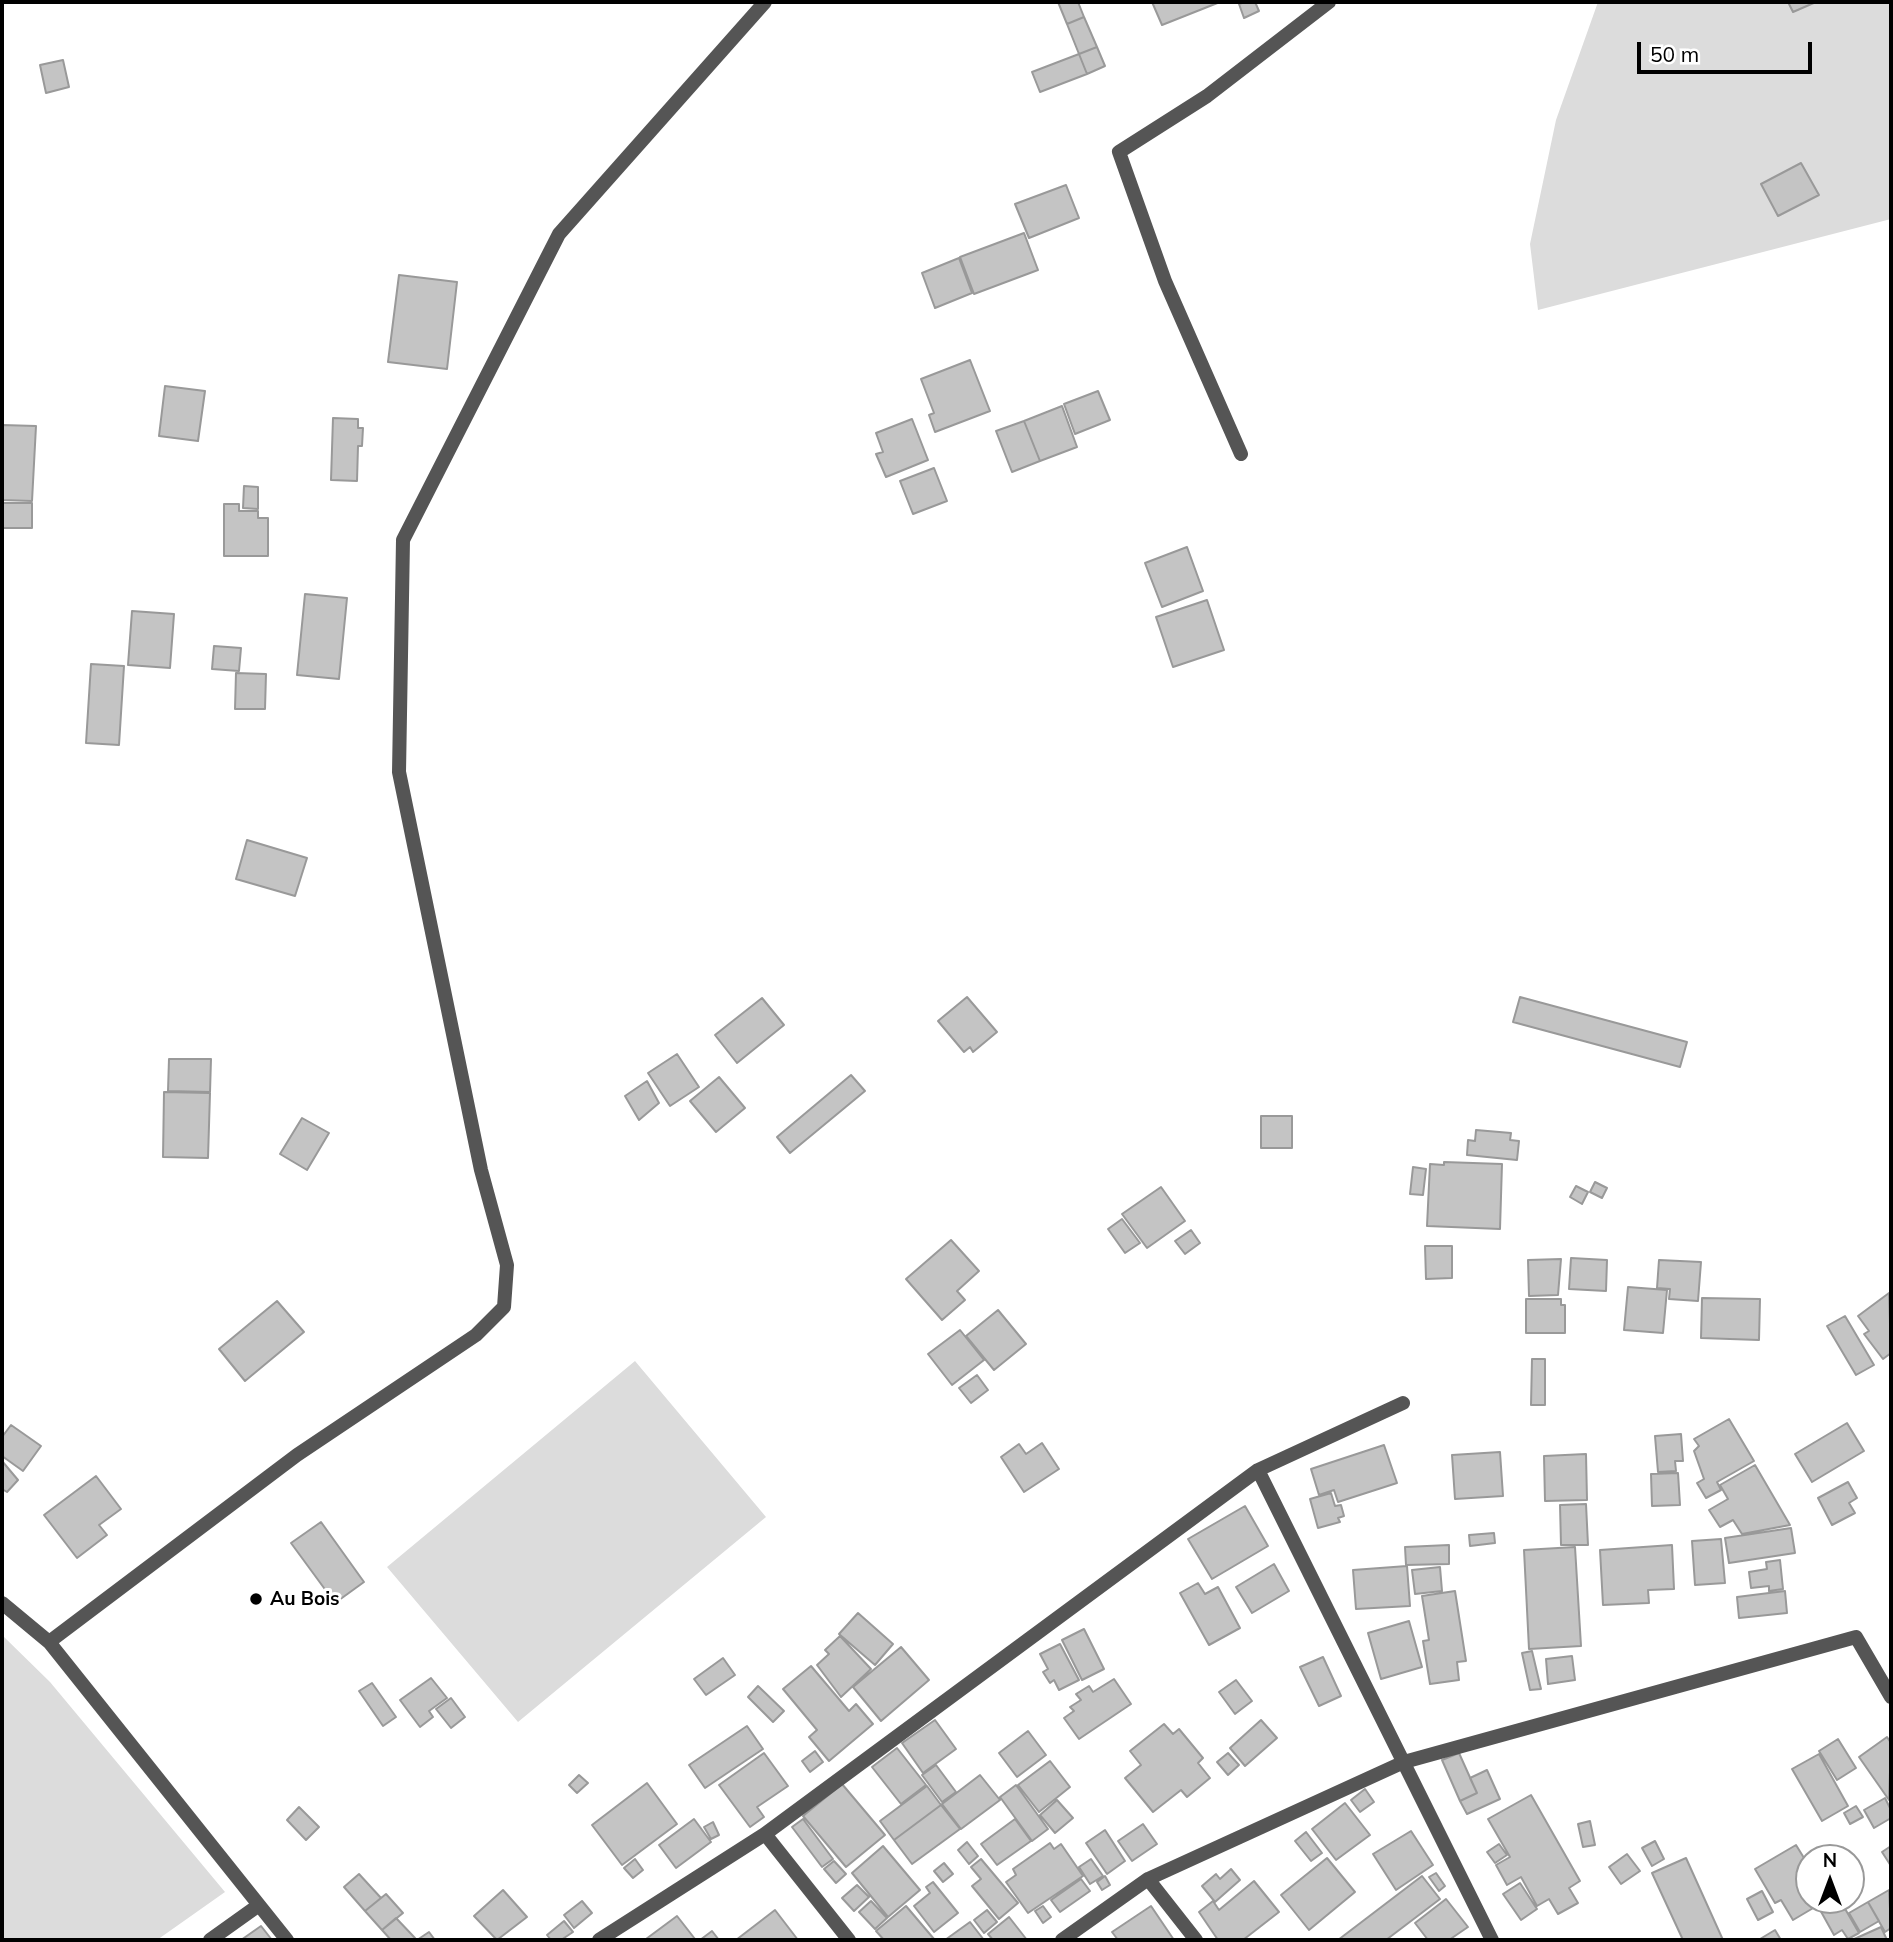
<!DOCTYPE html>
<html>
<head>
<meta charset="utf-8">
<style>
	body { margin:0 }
	#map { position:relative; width:1893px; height:1942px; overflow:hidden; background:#fff; font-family:Mulish,sans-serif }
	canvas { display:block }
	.frame { position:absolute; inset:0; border:4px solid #000; pointer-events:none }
	.north { position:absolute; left:1795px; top:1844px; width:70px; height:70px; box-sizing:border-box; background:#fff; border:2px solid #999; border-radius:50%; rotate:0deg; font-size:19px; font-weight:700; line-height:28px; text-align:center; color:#000 }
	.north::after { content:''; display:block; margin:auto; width:24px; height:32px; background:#000; clip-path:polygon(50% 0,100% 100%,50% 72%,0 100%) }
	.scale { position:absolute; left:1637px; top:42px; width:175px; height:32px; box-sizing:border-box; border:4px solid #000; border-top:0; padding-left:9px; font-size:21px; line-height:24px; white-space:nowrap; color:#000; -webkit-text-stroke:5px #fff; paint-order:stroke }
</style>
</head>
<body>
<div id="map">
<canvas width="1893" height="1942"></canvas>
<div class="frame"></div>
<div class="north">N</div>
<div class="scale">50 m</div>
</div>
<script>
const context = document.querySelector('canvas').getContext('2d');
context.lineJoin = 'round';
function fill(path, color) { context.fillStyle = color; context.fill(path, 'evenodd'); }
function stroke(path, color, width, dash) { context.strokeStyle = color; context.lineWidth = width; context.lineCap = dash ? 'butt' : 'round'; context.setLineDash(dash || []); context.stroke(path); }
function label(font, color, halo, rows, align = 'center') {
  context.font = font + ' Mulish,sans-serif'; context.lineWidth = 6; context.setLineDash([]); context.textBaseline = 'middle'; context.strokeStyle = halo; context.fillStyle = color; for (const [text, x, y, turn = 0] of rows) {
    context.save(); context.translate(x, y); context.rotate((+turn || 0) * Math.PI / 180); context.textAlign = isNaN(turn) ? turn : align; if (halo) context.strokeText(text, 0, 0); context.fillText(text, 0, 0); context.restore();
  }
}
fill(new Path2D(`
	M1598 2H1891V219L1538 310 1530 244 1556 120Z
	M635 1361 766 1517 518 1722 387 1567Z
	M2 1635 50 1682 225 1892 157 1940H2Z`), '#dcdcdc');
const building = new Path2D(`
	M1058 2H1078L1084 17 1067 24Z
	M1152 2H1220L1162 25Z
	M1245 2H1255L1259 11 1244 18 1239 4Z
	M1788 2H1816L1793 12Z
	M1084 17 1097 47 1079 54 1067 24Z
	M1097 47 1105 66 1087 74 1079 54Z
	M1079 54 1087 74 1040 92 1032 72Z
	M63 60 69 87 46 93 40 65Z
	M1801 163 1819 195 1778 216 1761 184Z
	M1066 185 1079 218 1029 238 1015 204Z
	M1024 233 1038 270 974 294 960 257Z
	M959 258 972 293 935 308 922 273Z
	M399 275 457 282 447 369 388 362Z
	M970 360 990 411 935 432 929 415 934 413 921 379Z
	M165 386 205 391 198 441 159 436Z
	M1098 391 1110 420 1075 434 1064 404Z
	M1062 406 1077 447 1040 461 1024 421Z
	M333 418 358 419V428H363L362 446H358L357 481 331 480Z
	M912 419 928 460 886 477 876 454 883 452 876 433Z
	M1024 421 1040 461 1012 472 996 431Z
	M2 425 36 426 32 501 2 500Z
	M934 468 947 501 913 514 900 481Z
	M244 486 258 487V509L243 508Z
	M2 503H32V528H2Z
	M224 504H239V511H258V518H268V556H224Z
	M1187 547 1203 591 1162 607 1145 563Z
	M305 594 347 598 339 679 297 675Z
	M1207 600 1224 650 1173 667 1156 617Z
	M132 611 174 614 170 668 128 665Z
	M214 646 241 648 239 671 212 669Z
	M91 664 124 666 119 745 86 743Z
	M236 673 266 674 265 709H235Z
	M247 840 307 858 295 896 236 879Z
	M967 997 997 1032 973 1052 970 1047 964 1052 938 1021Z
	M1520 997 1687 1042 1680 1067 1513 1022Z
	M762 998 784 1025 737 1063 715 1035Z
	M677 1054 699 1087 670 1106 648 1073Z
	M169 1059H211L210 1092 168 1091Z
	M851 1075 865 1091 790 1153 777 1137Z
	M719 1077 745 1108 716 1132 690 1101Z
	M647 1081 659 1103 639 1120 625 1096Z
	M164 1092 210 1093 208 1158 163 1157Z
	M1261 1116H1292V1148H1261Z
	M302 1118 329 1133 307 1170 280 1154Z
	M1476 1130 1511 1133 1510 1140 1519 1141 1517 1160 1467 1155 1468 1140 1475 1141Z
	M1444 1162 1502 1164 1500 1229 1427 1226 1430 1164 1444 1165Z
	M1413 1167 1426 1169 1423 1195 1410 1194Z
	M1595 1182 1607 1188 1602 1198 1590 1192Z
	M1576 1186 1588 1192 1582 1204 1570 1197Z
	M1161 1187 1185 1221 1147 1248 1122 1214Z
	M1122 1219 1140 1243 1125 1253 1108 1229Z
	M1191 1230 1200 1243 1185 1254 1175 1241Z
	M951 1240 979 1271 957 1291 965 1300 942 1320 906 1279Z
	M1425 1246H1452V1278L1426 1279Z
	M1571 1258 1607 1260 1606 1291 1569 1289Z
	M1561 1259 1558 1295 1529 1296 1528 1260Z
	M1659 1260 1701 1262 1698 1301 1669 1299 1670 1289 1657 1288Z
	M1628 1287 1667 1290 1663 1333 1624 1330Z
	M1889 1293 1891 1353 1883 1359 1864 1334 1869 1331 1858 1316Z
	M1702 1298 1760 1299 1759 1340 1701 1338Z
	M1526 1299H1561V1305H1565V1333H1526Z
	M277 1301 304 1332 245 1381 219 1349Z
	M998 1310 1026 1344 994 1370 966 1336Z
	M1845 1316 1874 1365 1856 1375 1827 1326Z
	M960 1330 984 1360 952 1385 928 1354Z
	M1532 1359H1545V1405H1531Z
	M977 1375 988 1390 971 1403 959 1388Z
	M1729 1419 1754 1461 1717 1482 1721 1490 1706 1498 1697 1483 1704 1479 1694 1451 1699 1446 1694 1439Z
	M1847 1423 1864 1451 1812 1482 1795 1454Z
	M11 1425 41 1446 23 1471 2 1456V1437Z
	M1681 1434 1683 1461H1675L1676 1471 1658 1472 1655 1436Z
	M1042 1443 1059 1469 1024 1492 1001 1457 1019 1444 1026 1454Z
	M1384 1445 1397 1483 1338 1502 1334 1490 1319 1495 1311 1469Z
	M1500 1452 1503 1496 1455 1499 1452 1455Z
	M1586 1454 1587 1500 1545 1501 1544 1456Z
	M2 1461 18 1480 7 1492 2 1489Z
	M1755 1465 1790 1525 1742 1534 1733 1520 1720 1527 1709 1510 1728 1499 1720 1485Z
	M1678 1473 1680 1505 1652 1506 1651 1474Z
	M96 1476 121 1509 99 1525 107 1535 77 1558 44 1515Z
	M1848 1482 1857 1498 1849 1503 1855 1513 1832 1525 1818 1498Z
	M1331 1493 1335 1506 1341 1505 1344 1516 1338 1518 1340 1522 1318 1528 1310 1499Z
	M1586 1504 1588 1545H1561L1560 1505Z
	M1245 1506 1268 1546 1212 1579 1188 1539Z
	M321 1522 364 1582 335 1603 291 1543Z
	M1791 1528 1795 1553 1729 1563 1725 1538Z
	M1494 1533 1495 1543 1470 1546 1469 1535Z
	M1721 1539 1725 1583 1695 1585 1692 1541Z
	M1449 1545V1564L1406 1565 1405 1547Z
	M1672 1545 1674 1589 1648 1590 1649 1603 1603 1605 1600 1550Z
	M1575 1547 1581 1646 1529 1649 1524 1550Z
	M1780 1560 1783 1589 1769 1591V1586L1751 1588 1749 1572 1767 1569 1766 1562Z
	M1274 1564 1289 1591 1252 1613 1236 1587Z
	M1407 1566 1410 1606 1356 1609 1353 1570Z
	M1440 1567 1442 1591 1415 1594 1412 1570Z
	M1198 1583 1205 1594 1218 1587 1240 1628 1209 1645 1180 1593Z
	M1455 1591 1466 1661 1457 1662 1459 1680 1430 1684 1423 1641 1429 1640 1422 1596Z
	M1785 1591 1787 1613 1739 1618 1737 1597Z
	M858 1613 893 1644 875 1665 839 1634Z
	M1409 1621 1422 1667 1381 1679 1368 1633Z
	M1084 1629 1104 1669 1082 1680 1062 1640Z
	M840 1636 871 1669 841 1697 817 1665 829 1654 825 1650Z
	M1060 1644 1079 1680 1059 1690 1054 1680 1050 1683 1043 1672 1048 1669 1040 1654Z
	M901 1647 929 1680 881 1721 853 1687Z
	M1532 1651 1541 1689 1530 1690 1522 1653Z
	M1572 1656 1575 1680 1548 1684 1546 1659Z
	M1323 1657 1341 1696 1319 1706 1300 1667Z
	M723 1658 735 1675 706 1695 694 1679Z
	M811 1666 849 1711 856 1704 873 1724 829 1761 809 1737 817 1730 783 1689Z
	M431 1678 447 1698 429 1711 433 1717 420 1727 400 1700Z
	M1114 1679 1131 1704 1079 1739 1064 1718 1074 1711 1070 1707 1081 1700 1076 1694 1089 1686 1093 1692Z
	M1236 1680 1252 1701 1235 1714 1219 1692Z
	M372 1683 396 1717 383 1726 359 1691Z
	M758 1686 784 1711 773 1722 748 1697Z
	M451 1698 465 1717 451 1728 436 1709Z
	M935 1720 956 1749 923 1773 902 1743Z
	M1261 1720 1277 1738 1245 1766 1230 1748Z
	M1164 1724 1173 1734 1179 1729 1203 1758 1198 1763 1210 1778 1187 1797 1181 1790 1153 1812 1125 1778 1141 1765 1130 1751Z
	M747 1726 763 1749 705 1788 689 1765Z
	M1028 1731 1046 1755 1017 1777 999 1753Z
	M1887 1737 1891 1743 1889 1800 1859 1757Z
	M1838 1739 1856 1768 1837 1780 1819 1751Z
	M897 1748 926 1785 901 1804 872 1767Z
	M815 1751 823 1762 810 1772 802 1761Z
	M764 1753 788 1786 757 1807 764 1817 750 1827 719 1785Z
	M1228 1753 1239 1765 1228 1775 1217 1762Z
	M1459 1753 1477 1793 1460 1801 1442 1760Z
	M1819 1754 1848 1806 1822 1821 1792 1769Z
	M1050 1761 1070 1787 1039 1812 1018 1785Z
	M936 1765 956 1792 942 1802 922 1775Z
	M1487 1770 1500 1799 1467 1814 1460 1801 1477 1793 1470 1778Z
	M579 1775 588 1783 577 1793 569 1785Z
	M980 1775 1000 1800 961 1829 942 1804Z
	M647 1783 677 1824 622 1865 592 1825Z
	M842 1784 885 1835 846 1867 803 1816Z
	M1016 1785 1048 1829 1032 1841 1000 1797Z
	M927 1786 941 1805 894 1840 880 1821Z
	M1365 1789 1374 1802 1360 1812 1351 1800Z
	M1531 1795 1580 1881 1569 1888 1578 1903 1558 1914 1549 1899 1537 1906 1521 1877 1507 1885 1496 1865 1510 1857 1488 1819Z
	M1885 1798 1891 1810V1818L1874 1828 1864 1810Z
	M1057 1800 1073 1818 1055 1833 1040 1815Z
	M1345 1803 1370 1835 1336 1860 1312 1829Z
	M941 1805 960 1829 912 1864 894 1840Z
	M1856 1806 1863 1817 1850 1824 1844 1813Z
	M299 1807 319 1827 306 1840 287 1820Z
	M694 1819 711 1842 676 1868 659 1845Z
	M803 1819 833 1859 822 1867 792 1827Z
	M1015 1819 1031 1841 997 1865 981 1844Z
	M1590 1821 1595 1845 1583 1847 1578 1824Z
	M713 1822 719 1835 711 1839 704 1827Z
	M1143 1824 1157 1844 1132 1861 1118 1841Z
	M1105 1830 1125 1861 1107 1874 1086 1843Z
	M1411 1831 1433 1865 1396 1890 1373 1854Z
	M1306 1832 1322 1853 1311 1861 1295 1841Z
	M1655 1841 1664 1859 1652 1866 1642 1848Z
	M967 1842 978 1856 969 1864 958 1850Z
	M1050 1843 1054 1849 1061 1844 1083 1876 1028 1913 1006 1882 1016 1875 1013 1869Z
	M1499 1844 1507 1855 1495 1863 1487 1852Z
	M1796 1845 1809 1866V1900H1818L1820 1904 1793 1920 1781 1900 1775 1903 1755 1869Z
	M883 1846 920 1890 888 1917 852 1873Z
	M1891 1846V1866L1882 1852Z
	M1627 1854 1640 1871 1621 1884 1609 1867Z
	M1327 1858 1355 1892 1309 1930 1281 1895Z
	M1686 1858 1723 1940H1683L1652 1873Z
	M635 1859 643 1870 633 1878 624 1868Z
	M981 1859 1018 1903 999 1919 972 1886 981 1879 971 1867Z
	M1091 1859 1103 1876 1090 1884 1079 1867Z
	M834 1861 846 1874 836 1883 824 1869Z
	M944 1863 953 1874 943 1882 934 1871Z
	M1231 1869 1240 1880 1215 1902 1202 1886 1216 1874 1220 1879Z
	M1436 1873 1445 1886 1439 1891 1429 1877Z
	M359 1874 381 1898 365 1911 344 1887Z
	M1105 1876 1110 1885 1102 1890 1097 1882Z
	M1422 1876 1440 1899 1386 1940H1338Z
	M1081 1879 1090 1891 1060 1912 1051 1900Z
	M1254 1881 1279 1912 1243 1940H1218L1199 1912 1213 1901 1219 1910Z
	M933 1882 958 1913 934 1932 914 1906 930 1893 926 1887Z
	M1520 1883 1537 1909 1521 1920 1503 1894Z
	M857 1885 869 1897 854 1911 842 1898Z
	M503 1890 527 1917 497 1940 474 1916Z
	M1889 1890 1891 1928 1885 1932 1868 1902Z
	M1762 1891 1773 1912 1758 1920 1747 1899Z
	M386 1894 403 1913 382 1930 365 1911Z
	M1446 1899 1468 1927 1449 1940H1428L1415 1923Z
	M1833 1900H1840L1859 1933 1848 1939 1842 1930 1834 1935 1819 1908Z
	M582 1901 592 1913 574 1928 564 1915Z
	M871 1901 887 1918 875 1929 859 1912Z
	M1868 1902 1879 1921 1860 1932 1849 1913Z
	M906 1906 934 1939 932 1940H884L876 1931Z
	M1043 1906 1051 1917 1043 1923 1035 1911Z
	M1151 1906 1174 1940H1118L1112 1932Z
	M775 1910 798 1940H736Z
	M987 1910 997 1922 984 1933 974 1920Z
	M677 1916 695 1939 647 1940 646 1939Z
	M1009 1917 1027 1940H993L988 1934Z
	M396 1918 415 1938 413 1940H391L382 1930Z
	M564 1921 573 1932 561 1940H551L547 1935Z
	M970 1922 984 1940H945Z
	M261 1926 272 1940H241Z
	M1881 1927 1887 1940H1852Z
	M1775 1930 1781 1940H1761L1760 1939Z
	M712 1931 719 1940H700Z
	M429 1932 435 1940H417Z`);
fill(building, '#c4c4c4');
stroke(building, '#999', 2);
stroke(new Path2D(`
	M1241 454 1165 281 1119 152 1207 96 1329 2
	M1258 1470 1492 1940
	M2 1603 49 1642 287 1940
	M49 1642 297 1455 476 1335 504 1307 507 1265 481 1170 399 772 403 540 559 234 765 2
	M765 1834 1258 1470 1403 1403
	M1148 1879 1404 1762 1856 1637 1891 1697
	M210 1940 259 1905
	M599 1940 765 1834 849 1940
	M1062 1940 1148 1879 1196 1940`), '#555', 14);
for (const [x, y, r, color] of [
	[256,1599,7,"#000"]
]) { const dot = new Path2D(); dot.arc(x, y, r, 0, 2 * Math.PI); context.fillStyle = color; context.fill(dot); stroke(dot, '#fff', 2.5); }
label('bold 19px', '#000', '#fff', [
	["Au Bois",270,1599]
], 'left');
</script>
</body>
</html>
